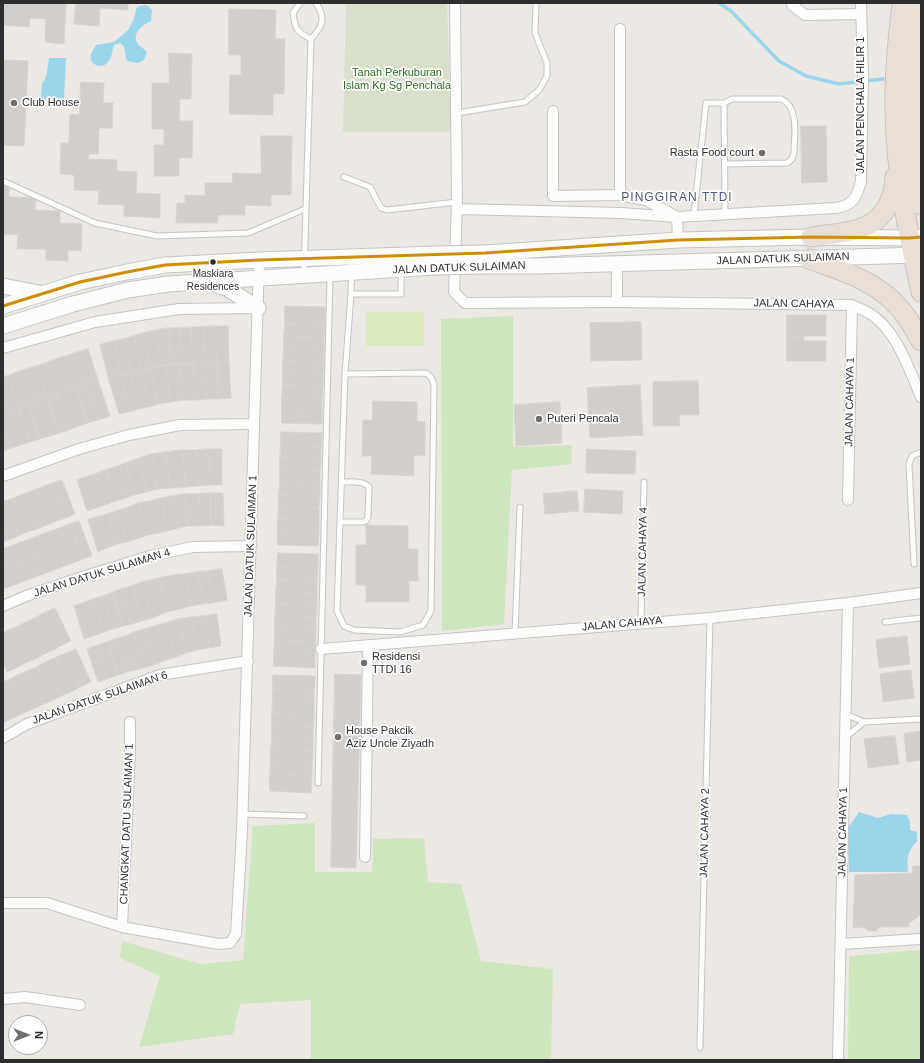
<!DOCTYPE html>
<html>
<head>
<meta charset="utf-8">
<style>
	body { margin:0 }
	#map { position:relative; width:924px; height:1063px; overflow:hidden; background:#ece8e4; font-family:Helvetica,sans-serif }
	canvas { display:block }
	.frame { position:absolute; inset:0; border:4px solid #2e2e2e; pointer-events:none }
	.north { position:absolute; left:8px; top:1015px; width:40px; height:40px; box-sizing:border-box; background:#fff; border:1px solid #ababab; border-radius:50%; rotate:90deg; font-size:11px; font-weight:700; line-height:16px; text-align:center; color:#2e2e2e }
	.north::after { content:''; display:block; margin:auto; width:14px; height:18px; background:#706f6e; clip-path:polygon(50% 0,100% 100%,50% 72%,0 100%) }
</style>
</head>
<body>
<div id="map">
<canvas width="924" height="1063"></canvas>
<div class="frame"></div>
<div class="north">N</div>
</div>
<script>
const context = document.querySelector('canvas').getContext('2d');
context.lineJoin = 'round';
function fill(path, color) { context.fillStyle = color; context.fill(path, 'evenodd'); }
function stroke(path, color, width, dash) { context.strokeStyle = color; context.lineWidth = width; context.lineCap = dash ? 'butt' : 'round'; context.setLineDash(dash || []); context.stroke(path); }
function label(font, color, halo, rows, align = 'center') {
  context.font = font + ' Helvetica,sans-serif'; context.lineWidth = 3.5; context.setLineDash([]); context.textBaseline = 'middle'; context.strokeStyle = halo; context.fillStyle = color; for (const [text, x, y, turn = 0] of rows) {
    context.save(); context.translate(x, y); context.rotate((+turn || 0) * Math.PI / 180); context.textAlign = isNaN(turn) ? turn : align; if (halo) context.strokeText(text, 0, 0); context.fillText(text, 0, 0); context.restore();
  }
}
fill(new Path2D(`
	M513 316V447L572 445 571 464 512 470 504 624 442 631 441 319Z
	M315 823V872H372L373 839 424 838 428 882 461 884 481 961 553 969 551 1060H311V1000L240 1004 233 1034 139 1047 160 976 120 958 122 941 201 964 243 960 253 826Z
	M920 950 921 1060H848L849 956Z`), '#cee6be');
fill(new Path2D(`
	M346 3H447L451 132H343Z`), '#d8e0cc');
fill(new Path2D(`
	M366 312H424V346H366Z`), '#d9eabb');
fill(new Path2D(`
	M145 5 148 6 152 10 151 21C143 25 132 32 137 43 139 47 144 48 147 52L144 60 138 63 127 61C124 55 127 46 120 43L114 45C112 51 112 59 107 63 103 68 93 66 91 60 89 55 94 49 96 45L114 42 128 30 133 21 137 7Z
	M49 58H66L64 99 41 98 42 84 46 77Z
	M859 812 878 818 891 814 907 815 910 822V830L917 832V841C907 853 907 857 908 872H849L848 828Z`), '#99d6ec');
stroke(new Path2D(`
	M719 3 731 11 779 61 806 76 839 84 883 79`), '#99d6ec', 3.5);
const building = new Path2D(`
	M3 3H66L64 44 45 42 46 19 30 18 29 27 3 25V31Z
	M76 3H128V10L100 8 99 26 74 24Z
	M229 9 276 10 275 39H285L284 94H273V115L229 114 230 75H241V55H229Z
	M169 53 192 54 191 99H180L179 121H193L192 158H179V176H154V145H164V129H152V83H169Z
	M3 60 28 61 24 146 3 145Z
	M81 82 104 83 103 103H113L112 128H99L98 154H89L88 159 117 160V171L137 172 136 193 160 194V218L124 216V205L98 204 99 191 74 190V175L60 174 61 143H69L70 114 79 115Z
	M801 126H826L827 182 802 183Z
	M261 136H292L291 195H271V206L245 205V215H218V223H176L177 203H185V195L205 196V183H232L233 173 261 174Z
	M3 186H9V197L36 198 35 210 60 211V223L82 224 81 251 68 250V261L46 260V249H17L18 235 3 234Z
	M285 306 325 307V325L285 324Z
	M787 315H826V336H804V338H787Z
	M641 322 642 360 591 361 590 323Z
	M285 324 325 325 324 338 284 336Z
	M216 326H228L229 362H217Z
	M216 326 217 362 205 363 203 327Z
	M191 327H203L205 363 193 364Z
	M191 327 193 364H182L180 328Z
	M169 328H180L182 364 171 365Z
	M169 328 171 365 161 366 156 330Z
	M156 330 161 366 151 368 143 333Z
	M143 333 151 368 141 370 134 336Z
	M134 336 141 370 131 373 124 339Z
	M284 336 324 338V350L284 349Z
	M787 338H804V341H826V361H787Z
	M124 339 131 373 121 375 114 341Z
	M114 341 121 375 108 377 100 345Z
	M88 349 98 380 86 384 75 353Z
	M284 349 324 350V362L283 361Z
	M75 353 86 384 76 387 66 356Z
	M66 356 76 387 66 390 56 359Z
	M56 359 66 390 57 393 46 363Z
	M283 361 324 362 323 374 283 373Z
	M217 362H229L231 398 219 399Z
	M217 362 219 399H207L205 363Z
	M46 363 57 393 47 397 37 366Z
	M205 363 207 399 194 400 193 364Z
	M181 364 182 400 170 402 166 365Z
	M181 364H193L194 400H182Z
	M166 365 170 402 158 404 151 368Z
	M37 366 47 397 37 400 27 369Z
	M151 368 158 404 149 407 141 370Z
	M27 369 37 400 28 403 17 372Z
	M141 370 149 407 139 409 131 373Z
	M17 372 28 403 18 407 8 376Z
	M131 373 139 409 129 412 121 375Z
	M283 373 323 374V386L283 385Z
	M121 375 129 412 119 414 108 377Z
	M8 376 18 407 9 410 3 393V377Z
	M98 380 110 416 98 420 86 384Z
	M698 381 699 415H679L680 426H653V382Z
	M86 384 98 420 88 423 76 387Z
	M283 385 323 386 322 398 282 397Z
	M640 385 643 435 590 438 587 388Z
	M76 387 88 423 79 426 66 390Z
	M66 390 79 426 69 430 57 393Z
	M3 393 9 410 3 412Z
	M57 393 69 430 59 433 47 397Z
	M47 397 59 433 50 436 37 400Z
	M282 397 322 398V411L282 409Z
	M37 400 50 436 40 439 28 403Z
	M373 401 417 402V421L425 422V456L414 455V476L371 474 372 456H362L363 420H372Z
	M560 402 562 443 516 446 514 405Z
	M28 403 40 439 30 442 18 407Z
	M18 407 30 442 21 445 9 410Z
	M282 409 322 411V424L282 423Z
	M9 410 21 445 11 448 3 425V412Z
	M3 425 11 448 3 451Z
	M281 432 322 433 321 447 281 446Z
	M281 446 321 447V459L280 458Z
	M209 449 210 485 198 486 197 450Z
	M209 449H222V485H210Z
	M587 449 636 451 635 474 586 473Z
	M183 450H197L198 486 186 487Z
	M183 450 186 487 170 488 166 452Z
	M166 452 170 488 157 489 152 454Z
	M152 454 157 489 146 492 140 458Z
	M140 458 146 492 134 495 126 463Z
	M280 458 321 459 320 471 280 470Z
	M126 463 134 495 125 498 115 467Z
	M115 467 125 498 116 501 106 470Z
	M106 470 116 501 105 505 95 474Z
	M280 470 320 471V484L280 482Z
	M95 474 105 505 96 508 86 477Z
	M86 477 96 508 87 511 77 480Z
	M62 480 75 514 66 518 53 483Z
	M280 482 320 484V496L279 495Z
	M53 483 66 518 56 521 43 487Z
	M43 487 56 521 47 525 34 490Z
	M585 489 623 491 622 514 584 512Z
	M34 490 47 525 37 529 24 494Z
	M577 491 579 511 545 514 543 494Z
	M211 493H223L224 526 211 525Z
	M211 493V525L200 526 199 494Z
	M24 494 37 529 27 532 14 498Z
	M185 494H199L200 526H188Z
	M185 494 188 526 178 528 172 496Z
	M279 495 320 496 319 508 279 507Z
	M172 496 178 528 167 531 162 498Z
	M14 498 27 532 18 536 5 501Z
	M162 498 167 531 159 533 151 501Z
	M5 501 18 536 8 540 3 526V502Z
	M151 501 159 533 148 535 139 503Z
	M139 503 148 535 136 539 126 508Z
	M279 507 319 508V520L278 519Z
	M126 508 136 539 127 542 117 511Z
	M117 511 127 542 117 544 108 514Z
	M108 514 117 544 107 548 97 517Z
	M97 517 107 548 98 552 88 520Z
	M278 519 319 520V532L278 531Z
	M79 521 92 556 83 559 70 524Z
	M70 524 83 559 73 563 60 528Z
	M366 525 408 526V549H418V581H409V602H366V585H356V545H366Z
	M3 526 8 540 3 542Z
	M60 528 73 563 64 566 51 531Z
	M51 531 64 566 54 570 41 535Z
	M278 531 319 532 318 546 278 545Z
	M41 535 54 570 44 574 31 539Z
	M31 539 44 574 35 577 22 542Z
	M22 542 35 577 25 581 12 546Z
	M12 546 25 581 14 585 3 556V549Z
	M278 553 318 554V569L277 567Z
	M3 556 14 585 3 589Z
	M277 567 318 569 317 581 277 580Z
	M222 569 227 600 212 603 208 571Z
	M208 571 212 603 203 604 198 572Z
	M198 572 203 604 191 606 186 574Z
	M186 574 191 606 180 609 174 575Z
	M174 575 180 609 167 612 159 578Z
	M159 578 167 612 152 618 143 582Z
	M277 580 317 581V593L276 592Z
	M143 582 152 618 142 621 132 586Z
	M132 586 142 621 132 624 121 589Z
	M121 589 132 624 123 626 112 593Z
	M276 592 317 593V605L276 604Z
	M112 593 123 626 113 629 103 596Z
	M103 596 113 629 104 632 94 599Z
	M94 599 104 632 93 636 83 603Z
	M83 603 93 636 84 639 74 606Z
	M276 604 317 605 316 617 275 616Z
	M55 608 71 641 62 645 46 612Z
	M46 612 62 645 53 650 37 617Z
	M217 614 221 646 209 648 205 616Z
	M205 616 209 648 196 650 192 617Z
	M275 616 316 617V629L275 628Z
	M37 617 53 650 44 654 28 621Z
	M192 617 196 650 186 653 179 619Z
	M179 619 186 653 176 657 166 623Z
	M28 621 44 654 35 659 19 626Z
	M166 623 176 657 166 660 155 626Z
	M19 626 35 659 25 663 9 630Z
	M155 626 166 660 156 664 145 629Z
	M275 628 316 629V642L275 640Z
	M145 629 156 664 146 667 135 632Z
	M9 630 25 663 16 668 3 641V633Z
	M135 632 146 667 136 670 126 636Z
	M126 636 136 670 127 672 116 639Z
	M907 636 910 664 879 668 876 640Z
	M116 639 127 672 118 675 107 642Z
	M275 640 316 642 315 654 274 653Z
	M3 641 16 668 7 672 3 664Z
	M107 642 118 675 107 679 96 646Z
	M96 646 107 679 98 682 87 649Z
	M76 649 91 682 80 687 65 654Z
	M274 653 315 654V668L274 666Z
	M65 654 80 687 71 692 55 658Z
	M55 658 71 692 61 696 46 662Z
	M46 662 61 696 53 700 37 667Z
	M37 667 53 700 44 704 28 671Z
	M911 670 914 698 883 702 880 674Z
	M28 671 44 704 33 709 18 675Z
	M335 674 361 675 356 868 331 867Z
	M18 675 33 709 24 713 9 680Z
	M273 675 315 676 314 690 273 689Z
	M9 680 24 713 15 717 3 691V682Z
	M273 689 314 690V702L273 701Z
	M3 691 15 717 3 723Z
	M273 701 314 702V715L272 713Z
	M272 713 314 715 313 727 272 726Z
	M272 726 313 727V739L272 738Z
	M921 731V760L907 762 904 734Z
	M895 736 899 764 868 768 864 739Z
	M272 738 313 739V751L271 750Z
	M271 750 313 751 312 763 271 762Z
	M271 762 312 763V776L270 774Z
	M270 774 312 776 311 793 270 791Z
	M913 866H921V913L918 917 909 923V927H880L876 931H868L865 928 853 927 855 875 912 873Z`);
fill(building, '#d1cecb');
stroke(building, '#d7d4d0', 1);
const service = new Path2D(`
	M300 3 293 13C295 30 297 32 311 39
	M724 103 732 99H781C800 107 794 137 794 153L792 159 787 163 725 164
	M457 113 525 102 539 90 547 76V63L535 33 536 3
	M344 177 370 187 381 208 387 210 457 202
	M3 181 95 223 157 236 248 233 305 209
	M694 215 706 103H724L725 213
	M304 275 311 39C323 26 326 18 316 3
	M351 294H401V271
	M345 374 426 373 431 377 434 384 431 611 423 625 400 632 354 630 344 626 337 611 345 374 351 294 352 257
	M340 522H363L366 521 368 517 369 487C363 480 350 482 342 482
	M914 564 909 464 912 456 921 452
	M641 622 644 482
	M885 622 921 618
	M515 634 520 507
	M845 714 864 722 846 737
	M864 722 921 719
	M318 783 330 275
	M243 814 304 816
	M700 1048 710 618`);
const minor = new Path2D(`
	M455 3 457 202 454 292 465 303 617 302 852 305C858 308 864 310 869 313 896 329 909 369 921 397
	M792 3V5L805 15 861 14
	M620 29V195L646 200 677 217 678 240
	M553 111V196L620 195
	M457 209 621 213 677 217 835 208C853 206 857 197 861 181L863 75 861 3
	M617 264V302
	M3 348 95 322 179 309 256 308
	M3 476 79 449 129 435 180 425 254 424
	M848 500 852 305
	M3 606 26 596 79 578 150 556 193 547 251 546
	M321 649 710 618 848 603 921 593
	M3 738 27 724 160 675 248 661
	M365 857 368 645
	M3 903H47L122 927 219 944 230 943 236 934 242 831 259 260
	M122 927 130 754V722
	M841 944 921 939
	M3 999 25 997 80 1005
	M838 1060 848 603`);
const secondary = new Path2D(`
	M485 253 678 240 811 237 909 238 921 237
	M485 266H537L921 255
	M213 284 228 289 258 308
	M3 286 39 293
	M3 306 80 282 127 272 165 265 259 260 436 254
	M3 326 73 304 128 290 168 284 435 267`);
const motorway = new Path2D(`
	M902 3C898 37 894 77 895 112 896 173 908 233 921 292
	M920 3C910 70 911 139 921 205
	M811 237C842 232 879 234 891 198 894 192 894 184 895 177
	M809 259C842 271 878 281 901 310 909 319 915 330 921 341`);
stroke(service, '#c5c4c5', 7);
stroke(minor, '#c5c4c5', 12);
stroke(secondary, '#c5c4c5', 17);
stroke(motorway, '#c6c5c4', 21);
stroke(service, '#fcfcfb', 5);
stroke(minor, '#fcfcfb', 10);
stroke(secondary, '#fcfcfb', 15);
stroke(motorway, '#eadfd6', 19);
const secondaryBridge = new Path2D(`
	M436 254 485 253
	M435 267 485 266`);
stroke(secondaryBridge, '#c5c4c5', 17, []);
stroke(secondaryBridge, '#fcfcfb', 15);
stroke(new Path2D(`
	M3 306 80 282 127 272 165 265 259 260 485 253 678 240 811 237 909 238 921 237`), '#cf8e09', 3);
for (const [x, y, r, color] of [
	[14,103,4,"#706f6e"],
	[762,153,4,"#706f6e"],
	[213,262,3.5,"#2e2e2e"],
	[539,419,4,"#706f6e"],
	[364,663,4,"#706f6e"],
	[338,737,4,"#706f6e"]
]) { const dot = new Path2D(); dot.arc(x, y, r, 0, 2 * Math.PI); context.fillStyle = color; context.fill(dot); stroke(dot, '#fff', 1.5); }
label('10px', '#2e2e2e', '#fff', [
	["Maskiara",213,274],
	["Residences",213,287]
]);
label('11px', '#2c6e1b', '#fff', [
	["Tanah Perkuburan",397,73],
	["Islam Kg Sg Penchala",397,86]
]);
label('11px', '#2e2e2e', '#fff', [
	["Club House",22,103],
	["Rasta Food court",754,153,"right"],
	["Puteri Pencala",547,419],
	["Residensi",372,657],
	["TTDI 16",372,670],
	["House Pakcik",346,731],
	["Aziz Uncle Ziyadh",346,744]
], 'left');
label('11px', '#2e2e2e', '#fff', [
	["JALAN PENCHALA HILIR 1",861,105,-90],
	["JALAN DATUK SULAIMAN",783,259,-2],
	["JALAN DATUK SULAIMAN",459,268,-2],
	["JALAN CAHAYA",794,304,1],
	["JALAN CAHAYA 1",850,402,-89],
	["JALAN DATUK SULAIMAN 1",251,546,-88],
	["JALAN CAHAYA 4",643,552,-89],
	["JALAN DATUK SULAIMAN 4",102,573,-17],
	["JALAN CAHAYA",622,624,-5],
	["JALAN DATUK SULAIMAN 6",100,698,-19],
	["CHANGKAT DATU SULAIMAN 1",127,824,-88],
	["JALAN CAHAYA 1",843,832,-89],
	["JALAN CAHAYA 2",705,833,-89]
]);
context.letterSpacing = '1px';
label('12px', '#4d5680', '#fff', [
	["PINGGIRAN TTDI",677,198]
]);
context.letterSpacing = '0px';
</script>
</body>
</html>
